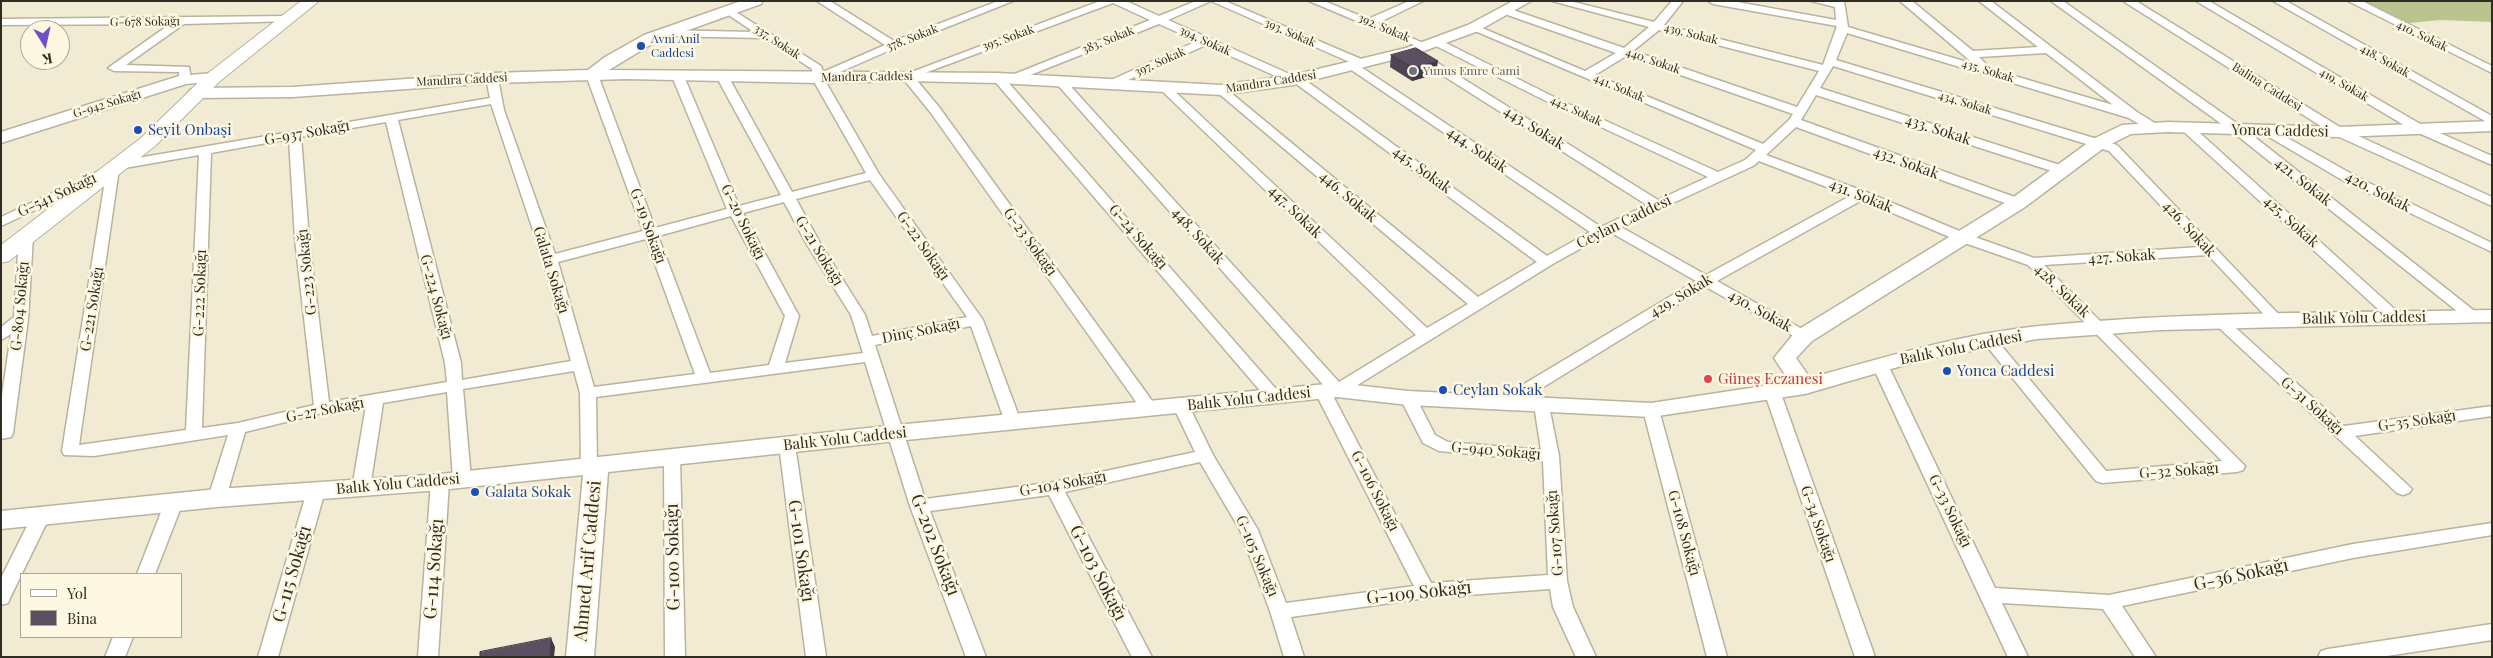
<!DOCTYPE html>
<html>
<head>
<meta charset="utf-8">
<style>
	body { margin:0 }
	#map { position:relative; width:2493px; height:658px; overflow:hidden; background:#f1ebd4; font-family:"Playfair Display",serif }
	canvas { display:block }
	.frame { position:absolute; inset:0; border:2px solid #2e2c23; pointer-events:none }
	.legend { position:absolute; left:20px; top:573px; width:162px; height:65px; box-sizing:border-box; background:#fef8e2; border:1px solid #aba696; margin:0; padding:6px 9px; list-style:none; font-size:15px; color:#2e2c23 }
	.legend li { display:flex; align-items:center; gap:10px; height:25px }
	.legend b { width:25px; border:1px solid #aba696 }
	.north { position:absolute; left:20px; top:20px; width:50px; height:50px; box-sizing:border-box; background:#fef8e2; border:1px solid #aba696; border-radius:50%; rotate:170deg; font-size:14px; font-weight:700; line-height:20px; text-align:center; color:#2e2c23 }
	.north::after { content:''; display:block; margin:auto; width:18px; height:22px; background:#714ec7; clip-path:polygon(50% 0,100% 100%,50% 72%,0 100%) }
</style>
</head>
<body>
<div id="map">
<canvas width="2493" height="658"></canvas>
<div class="frame"></div>
<ul class="legend">
<li><b style="height:6px;background:#fff"></b>Yol</li>
<li><b style="height:14px;background:#5b5061"></b>Bina</li>
</ul>
<div class="north">K</div>
</div>
<script>
const context = document.querySelector('canvas').getContext('2d');
context.lineJoin = 'round';
function fill(path, color) { context.fillStyle = color; context.fill(path, 'evenodd'); }
function stroke(path, color, width, dash) { context.strokeStyle = color; context.lineWidth = width; context.lineCap = dash ? 'butt' : 'round'; context.setLineDash(dash || []); context.stroke(path); }
function label(font, color, halo, rows, align = 'center') {
  context.font = font + ' "Playfair Display",serif'; context.lineWidth = 5; context.setLineDash([]); context.textBaseline = 'middle'; context.strokeStyle = halo; context.fillStyle = color; for (const [text, x, y, turn = 0] of rows) {
    context.save(); context.translate(x, y); context.rotate((+turn || 0) * Math.PI / 180); context.textAlign = isNaN(turn) ? turn : align; if (halo) context.strokeText(text, 0, 0); context.fillText(text, 0, 0); context.restore();
  }
}
fill(new Path2D(`
	M2361 1H2492V22L2441 20 2409 23Z`), '#b9c48e');
const street = new Path2D(`
	M817 1H830L894 41 998 1H1013L897 47 824 79 879 174 983 320 1021 422 1019 426H1007L1005 422 971 326 875 345 925 499 1054 482 1195 452 1173 406 1175 402H1187L1189 406 1213 455 1258 530 1286 603 1414 586 1315 392 1317 388H1326L1056 83V79H1064L1339 382 1416 335 1161 90V86H1169L1427 328 1468 304 1217 92V88H1225L1478 297 1537 262 1295 83 1289 82 1206 45 1117 85H1109V81L1197 41 1159 24 1015 81H1007L1283 397 1281 401H1269L992 78 998 75 1006 81 1007 77 1150 20 1113 3 914 77 939 107 1158 409 1156 413H1144L931 113 901 76 1100 1H1126L1159 16 1196 1H1211L1168 20 1294 76 1301 77 1547 256 1590 232 1350 69 1348 67 1354 64 1211 1H1225L1368 62V66L1361 67 1601 227 1647 205 1417 59V55H1425L1658 200 1708 177 1554 105 1432 44V40H1440L1562 101 1718 172 1745 160 1756 150 1468 28 1473 25 1477 26 1585 71 1616 53 1502 13V9H1510L1624 48 1649 27 1552 1H1570L1654 22 1672 1H1683L1664 25 1823 65 1837 26 1713 4 1708 1H1732L1836 20 1835 7 1811 1H1844L1848 27 1974 64 1900 1H1912L1973 51 2038 47 1979 1H1991L2137 112 2158 125 2160 128 2158 131H2150L2129 118 1847 33 1836 60 2117 145 2284 320 2277 324 2272 323 2208 255 2044 265 2245 466 2243 470 2237 472 2102 483 2096 481 1985 344 1982 341 1985 338H1995L2106 471 2222 461 2028 265 1959 241 1862 200 1717 281 1809 333 1812 336 1809 339H1799L1706 287 1511 407H1499L1497 403 1499 399 1696 281 1610 232 1551 265 1343 394H1332L1431 583 1548 575 1543 461 1439 451 1423 443 1400 398 1402 394H1414L1435 435 1448 442 1541 450 1534 405 1536 401H1548L1559 456 1567 581 1573 607 1596 657H1576L1553 607 1550 589 1426 598 1291 617 1304 657H1284L1270 611 1240 530 1200 462 1065 492 1152 657H1132L1049 495 930 511 986 657H966L910 506 865 362 596 397 597 466 595 470H583L581 466 580 393 574 371 463 389 471 479 468 483H456L453 479 447 392 383 403 370 488 367 492 361 494 355 492 352 488 366 406 322 413 245 432 226 498 223 502 217 504 211 502 208 498 228 435 94 456 64 455 62 451 107 168 114 162 490 98 486 78 492 75 498 78 504 110 555 254 643 231 586 75 588 73 592 72 598 75 655 228 727 209 671 74 673 72H681L683 74 739 206 781 195 716 76 718 74 722 73 728 76 792 192 866 173 812 78V69L764 38 660 36 655 33 660 30 754 32 724 12 723 10 728 7 821 66 823 72 885 45ZM1659 30 1819 71 1797 107 1633 51ZM2046 53 2113 105 1991 69 1979 57ZM1626 56 1793 114 1789 120 1763 144 1595 75ZM1833 66 2109 151 2200 247 2034 258 1969 235 1866 192 1766 155 1796 127 2013 206H2023L2025 203 2023 200 1801 120 1816 95 2058 173 2062 174 2068 170 2066 167 1820 88ZM491 104 543 260 571 361 462 380 461 363 398 120ZM386 122 445 363 447 382 329 402 309 239 301 137ZM289 139 295 239 314 405 238 423 202 428 211 153ZM199 155 186 430 79 445 119 169ZM1759 161 1850 196 1706 275 1621 227 1753 166ZM870 180 967 317 872 336 865 315 820 243 796 199ZM784 202 806 243 851 315 863 353 785 363 799 316 743 213ZM731 216 785 316 769 365 710 373 658 236ZM646 239 695 374 594 387 558 262Z
	M1309 1H1324L1368 19 1409 1H1423L1378 23 1430 46 1425 49 1421 48Z
	M2051 1H2063L2242 127 2477 313 2479 316 2477 319H2467L2234 133Z
	M2123 1H2136L2343 129 2492 197V206L2335 135Z
	M2196 1H2209L2422 125 2492 156V165L2414 131Z
	M2273 1H2286L2492 116V125Z
	M2348 1H2362L2492 66V73Z
	M289 16 293 17V21L184 24 126 65 189 67 191 79 185 82 179 79V72L114 71 108 68 170 24 1 25V19Z
	M2187 124 2191 125 2400 314 2402 317 2400 320H2390L2183 131 2181 128Z
	M2268 127 2359 178 2492 243V252L2349 184 2264 134 2262 131Z
	M99 171 105 175 104 178 1 226V217Z
	M26 233 33 237 28 319 13 433 11 437 1 439V402L11 334 1 340V327L14 317 19 237Z
	M2222 319 2227 320 2344 426 2492 406V416L2355 436 2412 489 2409 493 2403 495 2397 493 2217 326 2215 323 2217 320Z
	M1880 360 1888 365 1995 588 2109 595 2353 544 2492 523V535L2353 558 2122 606 2156 657H2135L2103 609 2002 603 2028 657H2008L1872 365Z
	M1772 386 1778 387 1780 391 1875 657H1855L1764 391 1766 387Z
	M1651 405 1657 406 1659 410 1727 657H1707L1643 410 1645 406Z
	M787 439 793 441 795 445 826 657H806L779 445 781 441Z
	M672 452 678 454 680 458 685 657H665L664 458 666 454Z
	M440 476 446 478 449 482 438 657H418L431 482 434 478Z
	M316 485 322 487 325 491 278 657H258L307 491 310 487Z
	M174 496 180 498 183 502 155 574H137L165 502 168 498Z
	M41 510 47 512 50 516 10 598 8 603 1 605V578L32 516 35 512Z
	M2492 624V640L2380 657H2318L2321 651 2328 649Z
	M113 637H133L125 657H105Z`);
const secondary = new Path2D(`
	M741 1H763L761 4 655 42 609 70 998 73 1221 85 1293 75 1406 48 1468 25 1513 1H1531L1478 31 1416 54 1293 85 1221 95 998 83 907 81 818 83 627 79 492 83 293 97 196 98 190 96 188 93 190 90 196 88 293 87 492 73 588 70 605 57 644 35Z
	M213 73 221 78 219 81 186 84 1 143V132L179 76Z
	M2492 121V131L2339 137 2168 132 2131 134 2105 147 2025 207 1812 341 1796 358 1810 378C1885 357 1961 334 2039 326 2189 311 2341 313 2492 310V322L2161 330 2037 339 1922 360 1805 394 1651 417 1408 405 1337 397 896 441 608 472 594 657H566L583 475 440 490 217 507 1 529V511L217 489 440 474 896 425 1337 383 1408 391 1651 403 1790 382 1774 358 1796 331 2011 199 2093 139 2122 125 2168 122 2339 127Z`);
const primary = new Path2D(`
	M301 1H319L219 82 155 146 9 261 1 263V245L141 138 207 74Z`);
stroke(street, '#b9b39d', 3);
stroke(secondary, '#b9b39d', 3);
stroke(primary, '#b9b39d', 2);
fill(street, '#fff');
fill(secondary, '#fff');
fill(primary, '#fff');
fill(new Path2D(`
	M1391 55 1436 74 1412 81 1390 67Z`), '#4e4553');
fill(new Path2D(`
	M1438 61 1436 74 1412 81 1413 68Z
	M551 638 555 647 554 657H550Z`), '#403844');
const building = new Path2D(`
	M1416 48 1438 61 1413 68 1391 55Z
	M551 638 550 657H480V652Z`);
fill(building, '#5b5061');
stroke(building, '#403844', 1);
for (const [x, y, r, color] of [
	[641,46,5,"#1a4fb4"],
	[1413,71,5,"#6b7280"],
	[138,130,5,"#1a4fb4"],
	[1947,371,5,"#1a4fb4"],
	[1708,379,5,"#e0444e"],
	[1443,390,5,"#1a4fb4"],
	[475,492,5,"#1a4fb4"]
]) { const dot = new Path2D(); dot.arc(x, y, r, 0, 2 * Math.PI); context.fillStyle = color; context.fill(dot); stroke(dot, '#fef8e2', 2); }
label('12px', '#2e2c23', '#fef8e2', [
	["G-678 Sokağı",145,22,-1],
	["392. Sokak",1384,28,23],
	["393. Sokak",1290,33,23],
	["439. Sokak",1691,34,14],
	["410. Sokak",2422,36,26],
	["378. Sokak",912,38,-21],
	["395. Sokak",1008,38,-20],
	["383. Sokak",1108,40,-22],
	["394. Sokak",1205,41,24],
	["337. Sokak",777,42,33],
	["440. Sokak",1653,61,19],
	["418. Sokak",2385,61,29],
	["397. Sokak",1160,62,-24],
	["435. Sokak",1988,71,17],
	["Mandıra Caddesi",867,77,-1],
	["Mandıra Caddesi",462,80,-3],
	["Mandıra Caddesi",1271,82,-9],
	["419. Sokak",2344,85,30],
	["Balina Caddesi",2267,87,32],
	["441. Sokak",1619,88,23],
	["434. Sokak",1965,103,17],
	["G-942 Sokağı",107,104,-17],
	["442. Sokak",1576,111,25]
]);
label('12px', '#164399', '#fef8e2', [
	["Avni Anil",651,39],
	["Caddesi",651,53]
], 'left');
label('12px', '#5b616d', '#fef8e2', [
	["Yunus Emre Cami",1423,71]
], 'left');
label('15px', '#2e2c23', '#fef8e2', [
	["443. Sokak",1534,128,32],
	["433. Sokak",1938,130,18],
	["Yonca Caddesi",2280,131,1],
	["G-937 Sokağı",307,133,-10],
	["444. Sokak",1477,150,34],
	["432. Sokak",1906,163,20],
	["445. Sokak",1422,170,36],
	["421. Sokak",2303,182,38],
	["420. Sokak",2378,192,27],
	["G-541 Sokağı",57,195,-25],
	["431. Sokak",1861,196,22],
	["446. Sokak",1348,197,40],
	["447. Sokak",1295,212,44],
	["G-20 Sokağı",743,222,64],
	["Ceylan Caddesi",1624,222,-26],
	["425. Sokak",2291,222,42],
	["G-19 Sokağı",648,226,70],
	["426. Sokak",2189,229,47],
	["448. Sokak",1198,236,48],
	["G-24 Sokağı",1138,237,49],
	["G-23 Sokağı",1030,242,54],
	["G-22 Sokağı",923,246,55],
	["G-21 Sokağı",819,251,59],
	["427. Sokak",2122,257,-4],
	["Galata Sokağı",551,270,73],
	["G-223 Sokağı",307,272,-96],
	["428. Sokak",2062,291,43],
	["G-222 Sokağı",200,293,-88],
	["429. Sokak",1681,296,-31],
	["G-224 Sokağı",436,297,75],
	["G-804 Sokağı",20,306,-85],
	["G-221 Sokağı",92,309,-81],
	["430. Sokak",1760,311,29],
	["Balık Yolu Caddesi",2364,318,-1],
	["Dinç Sokağı",921,331,-11],
	["Balık Yolu Caddesi",1961,348,-11],
	["Balık Yolu Caddesi",1249,399,-6],
	["G-31 Sokağı",2312,406,42],
	["G-27 Sokağı",325,410,-11],
	["G-35 Sokağı",2417,421,-8],
	["Balık Yolu Caddesi",845,439,-6],
	["G-940 Sokağı",1496,451,5],
	["G-32 Sokağı",2179,471,-4],
	["Balık Yolu Caddesi",398,484,-5],
	["G-104 Sokağı",1063,484,-10],
	["G-106 Sokağı",1375,491,63],
	["G-33 Sokağı",1950,511,64],
	["G-34 Sokağı",1818,524,71],
	["G-107 Sokağı",1555,533,-94],
	["G-108 Sokağı",1684,533,75],
	["G-105 Sokağı",1257,556,67]
]);
label('15px', '#164399', '#fef8e2', [
	["Seyit Onbaşi",148,130],
	["Yonca Caddesi",1957,371],
	["Ceylan Sokak",1453,390],
	["Galata Sokak",485,492]
], 'left');
label('15px', '#be3a42', '#fef8e2', [
	["Güneş Eczanesi",1718,379]
], 'left');
label('18px', '#2e2c23', '#fef8e2', [
	["G-202 Sokağı",935,545,69],
	["G-101 Sokağı",801,551,82],
	["G-100 Sokağı",673,557,-91],
	["Ahmed Arif Caddesi",588,561,-85],
	["G-114 Sokağı",434,569,-86],
	["G-103 Sokağı",1098,573,63],
	["G-115 Sokağı",292,574,-74],
	["G-36 Sokağı",2241,575,-12],
	["G-109 Sokağı",1419,593,-6]
]);
</script>
</body>
</html>
